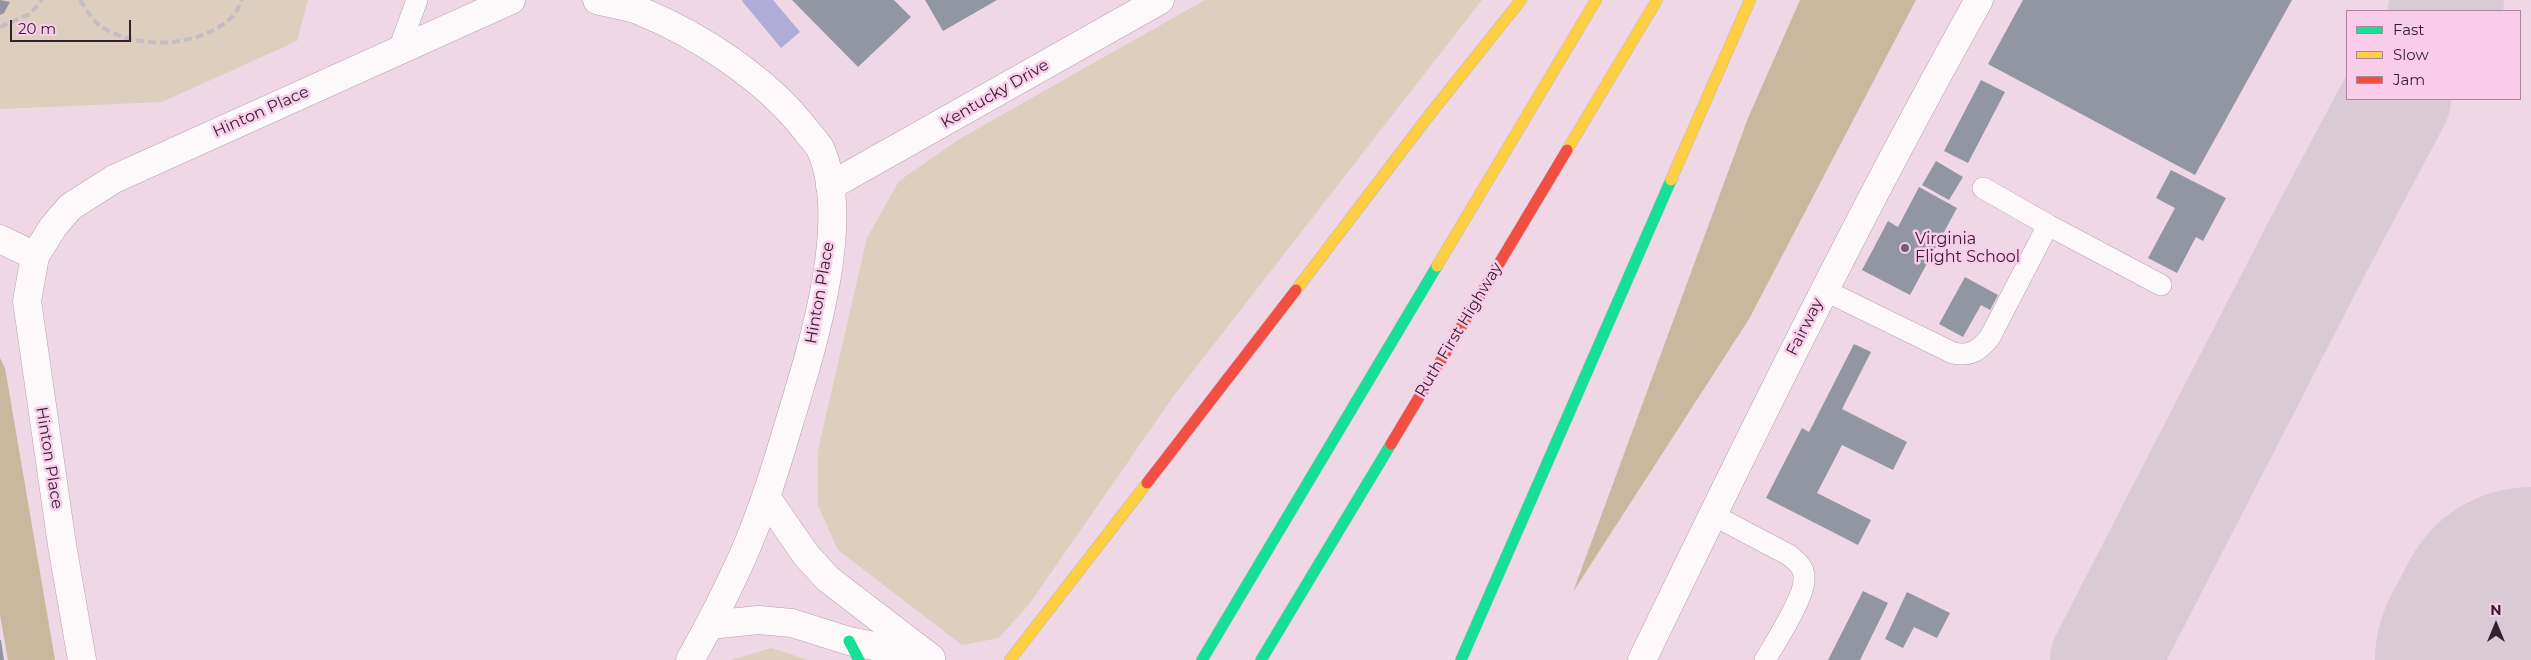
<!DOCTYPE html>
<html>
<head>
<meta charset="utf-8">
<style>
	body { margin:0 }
	#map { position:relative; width:2531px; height:660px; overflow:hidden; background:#efd7e6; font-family:Montserrat,sans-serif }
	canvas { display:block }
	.legend { position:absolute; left:2346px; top:10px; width:175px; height:90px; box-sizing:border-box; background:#f9cdea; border:1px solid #aa879e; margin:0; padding:6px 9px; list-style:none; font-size:15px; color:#331f2d }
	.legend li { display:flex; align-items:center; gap:10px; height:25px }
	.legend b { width:25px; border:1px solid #aa879e }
	.north { position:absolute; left:2471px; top:600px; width:50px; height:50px; -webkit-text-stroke:4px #f9cdea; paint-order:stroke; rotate:0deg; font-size:14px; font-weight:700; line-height:20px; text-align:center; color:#331f2d }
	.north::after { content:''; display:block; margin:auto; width:18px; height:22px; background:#331f2d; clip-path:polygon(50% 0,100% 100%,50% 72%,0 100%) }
	.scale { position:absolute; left:10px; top:20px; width:121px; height:22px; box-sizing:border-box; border:2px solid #331f2d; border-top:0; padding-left:6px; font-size:15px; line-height:18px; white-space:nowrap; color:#331f2d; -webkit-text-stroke:4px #f9cdea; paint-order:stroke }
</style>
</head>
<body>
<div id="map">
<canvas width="2531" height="660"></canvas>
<ul class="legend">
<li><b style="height:6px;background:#16e098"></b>Fast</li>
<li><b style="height:6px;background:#ffcf43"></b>Slow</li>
<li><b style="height:6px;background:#f24e42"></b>Jam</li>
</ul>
<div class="north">N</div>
<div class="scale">20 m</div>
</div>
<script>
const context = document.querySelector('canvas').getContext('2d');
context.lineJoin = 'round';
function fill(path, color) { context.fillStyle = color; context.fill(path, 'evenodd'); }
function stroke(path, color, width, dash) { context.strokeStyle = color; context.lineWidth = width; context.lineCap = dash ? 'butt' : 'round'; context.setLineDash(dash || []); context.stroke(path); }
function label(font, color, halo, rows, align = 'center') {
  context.font = font + ' Montserrat,sans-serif'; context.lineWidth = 5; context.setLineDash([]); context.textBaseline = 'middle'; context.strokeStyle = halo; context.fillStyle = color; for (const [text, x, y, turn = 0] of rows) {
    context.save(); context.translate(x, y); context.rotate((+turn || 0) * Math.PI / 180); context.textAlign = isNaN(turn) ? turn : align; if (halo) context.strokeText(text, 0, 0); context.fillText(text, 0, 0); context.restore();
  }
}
fill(new Path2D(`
	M0 0H308L297 41 162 102 0 109Z
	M1205 0H1482L1175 394 1030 603 999 638 962 645 838 550 818 505V450L867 238 899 181 961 138Z
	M771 648 808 660H731Z`), '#ddcebe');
fill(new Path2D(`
	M1800 0H1916L1749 319 1573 592 1748 118Z
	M0 358 5 368 55 660H8L0 615Z`), '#c9b89d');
fill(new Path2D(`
	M743 0H773L800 32 781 48 742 1Z`), '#afacd7');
stroke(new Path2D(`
	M2443 11 2449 0
	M2105 660 2319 244 2396 99`), '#dacad4', 110);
stroke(new Path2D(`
	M2512 660 2531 624`), '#dacad4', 274);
fill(new Path2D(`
	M0 0 10 2 4 13 0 15Z
	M792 0H894L911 17 858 67Z
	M925 0H997L943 31Z
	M2023 0H2292L2195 175 1988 64Z
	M1981 80 2005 92 1968 163 1944 151Z
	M1936 161 1963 177 1949 200 1922 185Z
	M2171 170 2226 198 2203 241 2196 237 2177 273 2148 258 2175 208 2156 198Z
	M1919 187 1957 208 1910 295 1862 270 1888 221 1898 227Z
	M1965 277 1998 295 1990 310 1981 305 1963 337 1939 324Z
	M1854 344 1871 352 1842 409 1907 442 1893 470 1842 445 1817 493 1871 520 1858 545 1766 498 1802 428 1809 432Z
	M1863 591 1888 603 1860 660H1828Z
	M1907 592 1950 613 1937 638 1914 627 1903 648 1885 639Z
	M0 640H1L4 660H0Z`), '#9296a1');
const lane = new Path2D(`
	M399 49 417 0
	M2048 225 2161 285
	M1824 290 1953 353C1970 357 1980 350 1990 337L2048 225 1983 188
	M1713 515 1789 555C1798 562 1805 568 1804 580 1804 598 1775 643 1765 660`);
const street = new Path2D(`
	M597 0C611 4 627 6 640 11 699 35 766 79 805 129 809 135 816 141 820 148 853 220 812 348 790 420 776 467 762 513 742 558 726 593 709 627 690 660
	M830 186 1160 0
	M0 239 35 256
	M766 497 806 555 828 579 931 658
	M710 625 758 620 792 623 849 641 923 656
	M82 660 62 545 27 301 35 256 53 227 70 207 114 179 511 0
	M1642 660C1750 438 1858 216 1979 0`);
const fast = new Path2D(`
	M849 641 859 660
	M1202 660 1437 266
	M1261 660 1391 444
	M1461 660 1671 180`);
const slow = new Path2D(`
	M1567 150 1657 0
	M1671 180 1750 0
	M1437 266 1596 0
	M1296 290 1427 118 1521 0
	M1010 660 1147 483`);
const jam = new Path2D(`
	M1391 444 1567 150
	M1147 483 1296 290`);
stroke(lane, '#b5a1ae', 22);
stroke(street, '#b5a1ae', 29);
stroke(fast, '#c5b7c0', 12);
stroke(slow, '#c5b7c0', 12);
stroke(jam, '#c5b7c0', 12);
stroke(lane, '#fdf9fb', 21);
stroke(street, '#fdf9fb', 28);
stroke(fast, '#16e098', 11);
stroke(slow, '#ffcf43', 11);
stroke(jam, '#f24e42', 11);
stroke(new Path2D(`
	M80 0C85 7 92 20 99 25 136 51 199 48 232 17 237 13 239 5 242 0
	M0 27 30 14 42 0`), '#c4bdc1', 4, [8, 4]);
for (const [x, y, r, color] of [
	[1905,248,5,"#755f6e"]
]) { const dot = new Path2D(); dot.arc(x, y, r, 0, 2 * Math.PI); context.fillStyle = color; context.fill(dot); stroke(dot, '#f9cdea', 2); }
label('16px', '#331f2d', '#f9cdea', [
	["Kentucky Drive",995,94,-30],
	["Hinton Place",261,112,-24],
	["Hinton Place",820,293,-80],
	["Fairway",1805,327,-63],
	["Ruth First Highway",1459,330,-59],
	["Hinton Place",49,458,81]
]);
label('16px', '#331f2d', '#f9cdea', [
	["Virginia",1915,239],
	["Flight School",1915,257]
], 'left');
</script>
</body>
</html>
